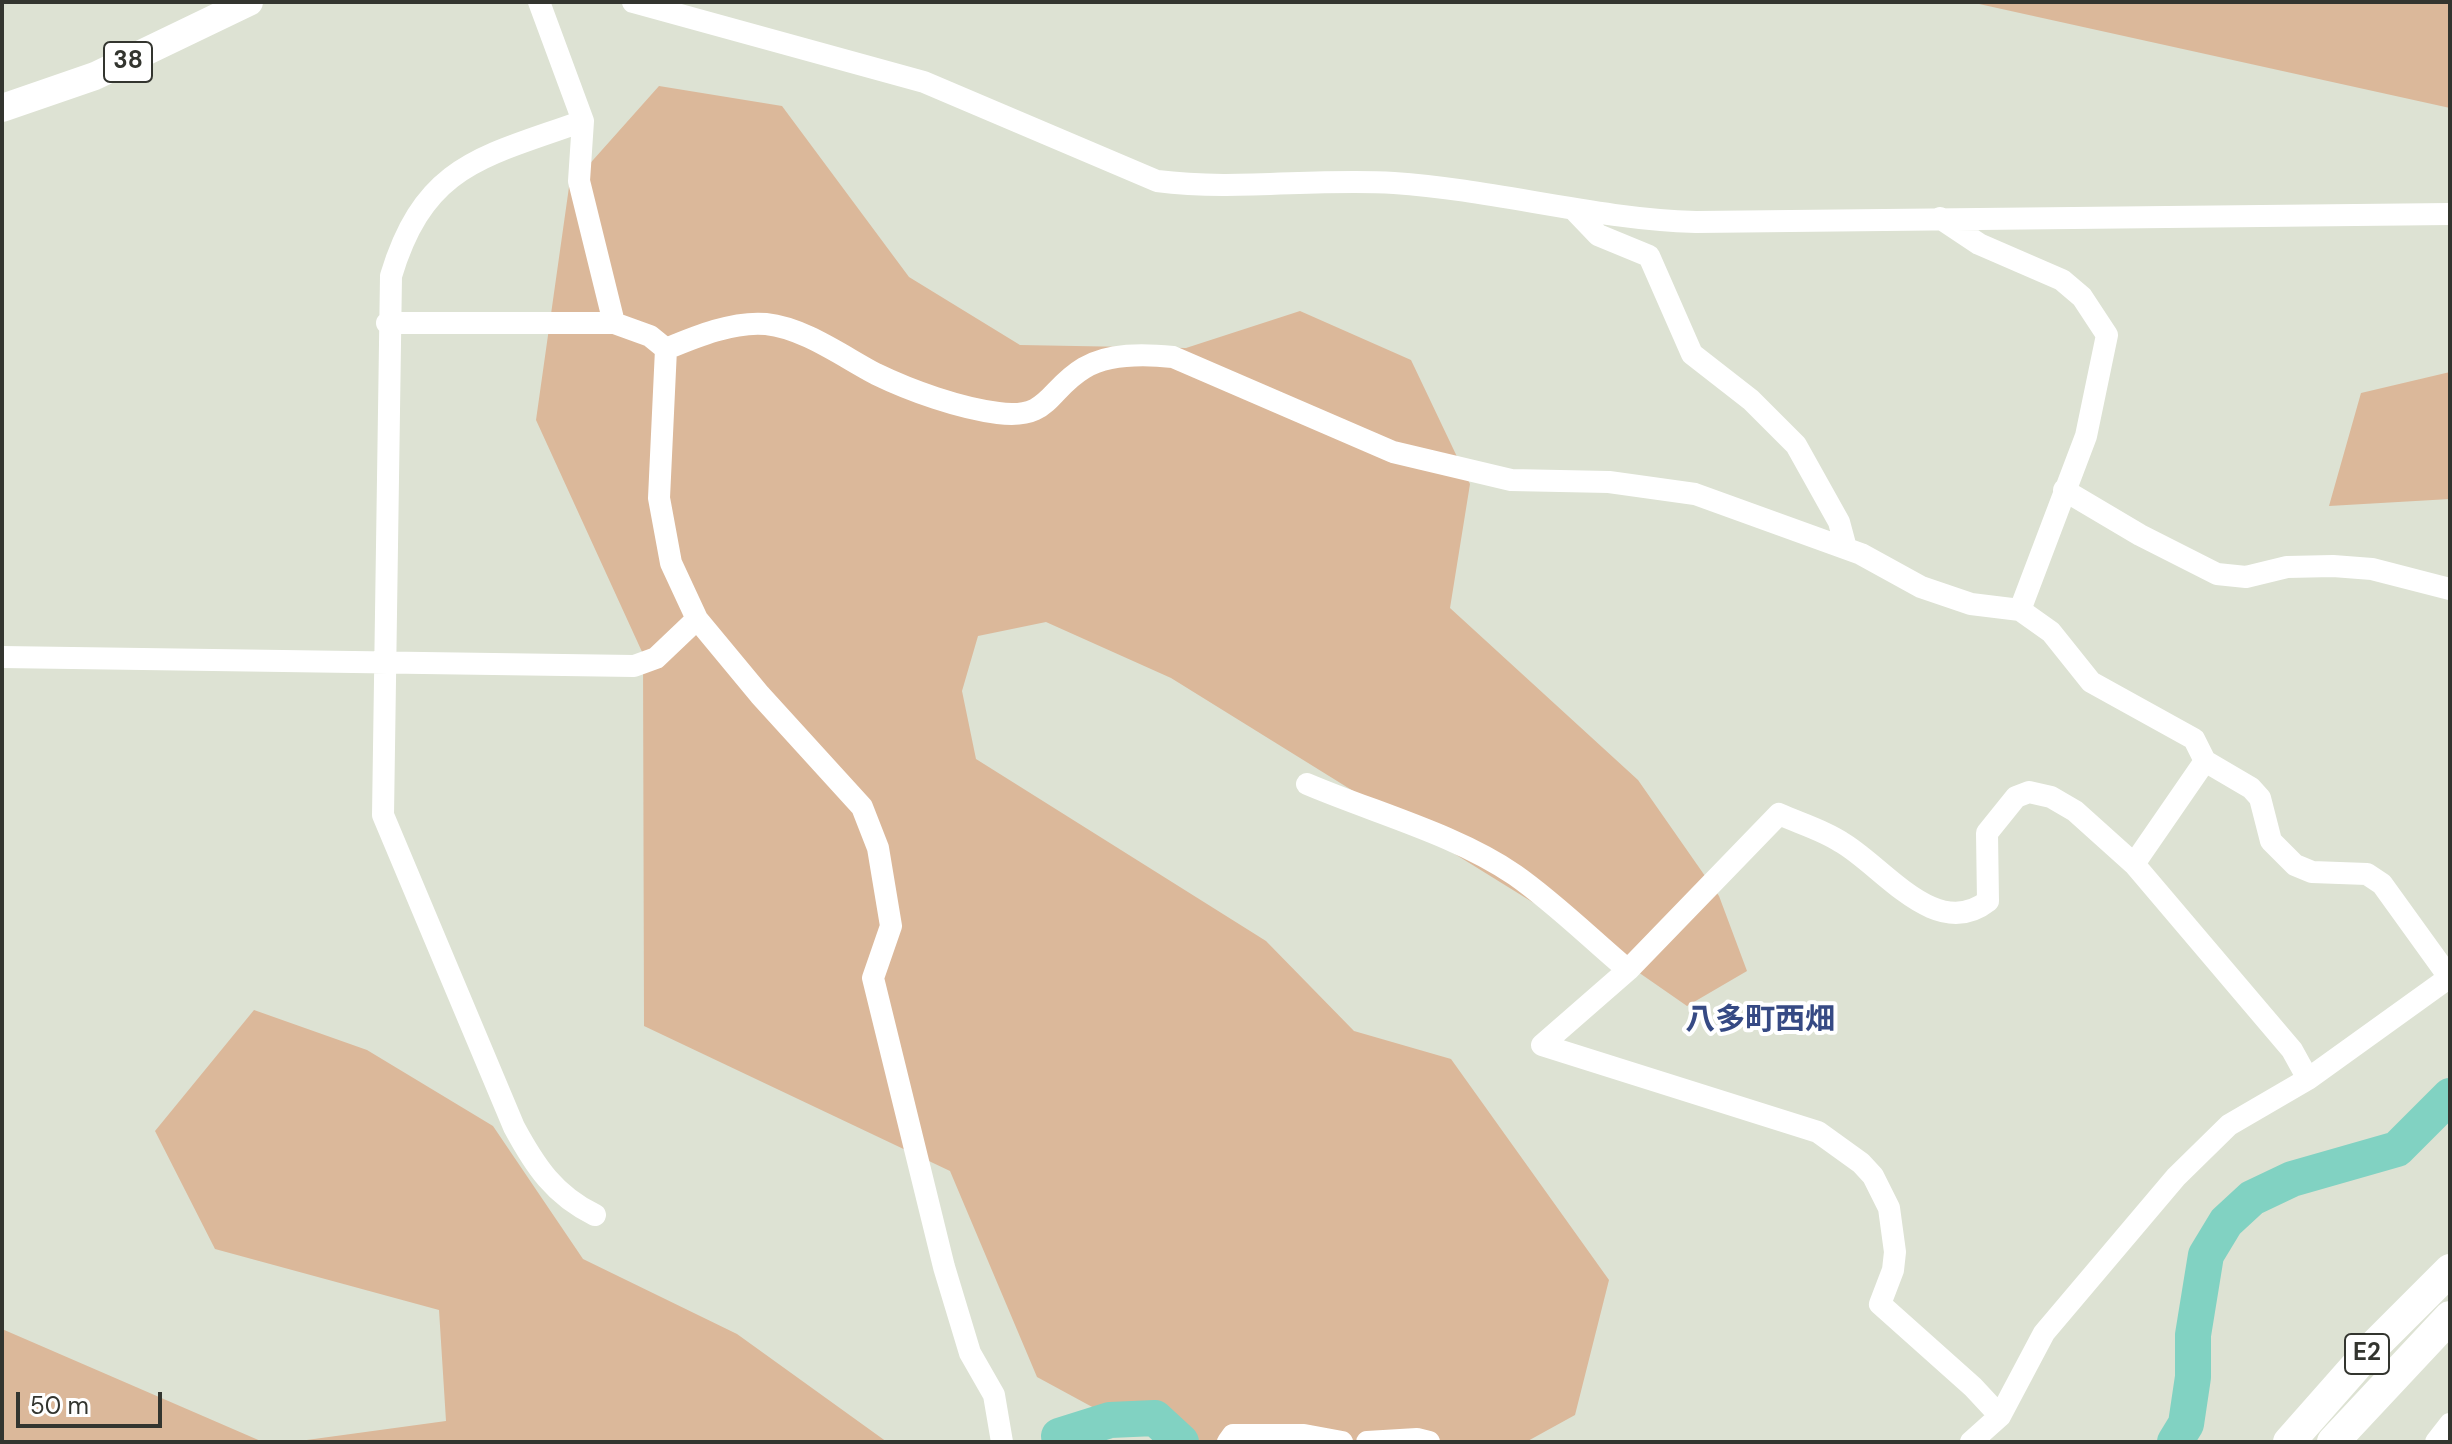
<!DOCTYPE html>
<html>
<head>
<meta charset="utf-8">
<style>
	body { margin:0 }
	#map { position:relative; width:2452px; height:1444px; overflow:hidden; background:#dde2d3; font-family:"DM Sans",sans-serif }
	canvas { display:block }
	.frame { position:absolute; inset:0; border:4px solid #33352f; pointer-events:none }
	.scale { position:absolute; left:16px; top:1392px; width:146px; height:36px; box-sizing:border-box; border:4px solid #33352f; border-top:0; padding-left:10px; font-size:24px; line-height:28px; white-space:nowrap; color:#33352f; -webkit-text-stroke:6px #fff; paint-order:stroke }
</style>
</head>
<body>
<div id="map">
<canvas width="2452" height="1444"></canvas>
<div class="frame"></div>
<div class="scale">50 m</div>
</div>
<script>
const context = document.querySelector('canvas').getContext('2d');
context.lineJoin = 'round';
function fill(path, color) { context.fillStyle = color; context.fill(path, 'evenodd'); }
function stroke(path, color, width, dash) { context.strokeStyle = color; context.lineWidth = width; context.lineCap = dash ? 'butt' : 'round'; context.setLineDash(dash || []); context.stroke(path); }
function label(font, color, halo, rows, align = 'center') {
  context.font = font + ' "DM Sans","Noto Sans JP",sans-serif'; context.lineWidth = 8; context.setLineDash([]); context.textBaseline = 'middle'; context.strokeStyle = halo; context.fillStyle = color; for (const [text, x, y, turn = 0] of rows) {
    context.save(); context.translate(x, y); context.rotate((+turn || 0) * Math.PI / 180); context.textAlign = isNaN(turn) ? turn : align; if (halo) context.strokeText(text, 0, 0); context.fillText(text, 0, 0); context.restore();
  }
}
fill(new Path2D(`
	M1970 2H2450V108Z
	M659 86 782 106 909 277 1020 345 1186 348 1300 311 1411 360 1470 484 1450 608 1638 780 1719 896 1747 971 1687 1006 1579 931 1171 678 1046 622 978 636 962 691 976 759 1266 941 1354 1031 1451 1059 1609 1280 1575 1415 1526 1442H1177L1142 1434 1037 1377 950 1171 644 1026 643 654 536 420 569 187Z
	M2450 372V499L2329 506 2361 393Z
	M254 1010 367 1050 493 1126 583 1259 737 1334 887 1442H292L446 1421 439 1310 215 1249 155 1131Z
	M2 1329 263 1442H2Z`), '#dbb89a');
stroke(new Path2D(`
	M1059 1436 1110 1420 1155 1418 1181 1442
	M2175 1442 2186 1424 2193 1377V1335L2206 1255 2226 1222 2252 1198 2292 1179 2397 1149 2450 1096`), '#81d2c2', 36);
stroke(new Path2D(`
	M539 2 583 121 579 181 614 323 650 336 666 349
	M633 2 924 82 1157 181C1236 191 1315 178 1394 183 1496 190 1594 219 1696 222L2450 214
	M583 121C484 157 425 163 391 276L383 815 514 1127C535 1166 554 1195 595 1215
	M1576 212 1598 235 1649 256 1692 354 1751 400 1796 445 1839 522 1846 548
	M1940 218 1979 244 2062 280 2082 297 2107 335 2086 436 2020 610
	M387 323H614
	M666 349C695 337 733 321 766 324 804 328 842 356 876 374 911 391 959 408 998 413 1050 420 1047 390 1084 368 1109 353 1144 354 1173 357L1393 452 1511 480 1609 482 1695 494 1861 554 1921 587 1971 604 2020 610 2051 632 2091 682 2194 739 2205 761 2251 788 2260 798 2271 841 2295 865 2312 872 2367 874 2382 884 2449 977
	M666 349 659 498 671 563 697 619 760 695 862 807 878 848 891 926 873 978 944 1267 970 1353 994 1395 1002 1442
	M2064 490 2140 535 2217 574 2246 577 2287 567 2333 566 2372 569 2450 589
	M2 657 634 666 656 658 697 619
	M1307 784C1375 813 1455 834 1515 875 1555 903 1591 939 1628 970
	M2134 864 2205 761
	M2000 1416 1973 1387 1880 1304 1893 1270 1895 1252 1889 1208 1873 1176 1861 1163 1818 1132 1542 1045 1628 970 1779 814C1799 823 1823 830 1841 842 1883 866 1936 942 1988 901L1987 833 2016 797 2029 792 2051 797 2075 811 2134 864 2292 1050 2308 1079
	M1228 1442 1233 1435H1304L1342 1442
	M1367 1442 1417 1439 1429 1442
	M1971 1442 2000 1416 2044 1333 2176 1177 2229 1125 2308 1079 2450 977
	M2436 1442 2450 1424`), '#fff', 22);
stroke(new Path2D(`
	M2 108 95 76 249 2`), '#fff', 28);
stroke(new Path2D(`
	M2289 1442 2372 1348 2450 1270
	M2333 1442 2450 1317`), '#fff', 32);
for (const [x, y, w] of [
	[128,62,48],
	[2367,1354,44]
]) { const box = new Path2D(); box.roundRect(x - w / 2, y - 20, w, 40, 6); context.fillStyle = '#fff'; context.fill(box); stroke(box, '#33352f', 2); }
label('bold 24px', '#33352f', null, [
	["38",128,62],
	["E2",2367,1354]
]);
label('bold 30px', '#364a84', '#fff', [
	["八多町西畑",1760,1021]
]);
</script>
</body>
</html>
